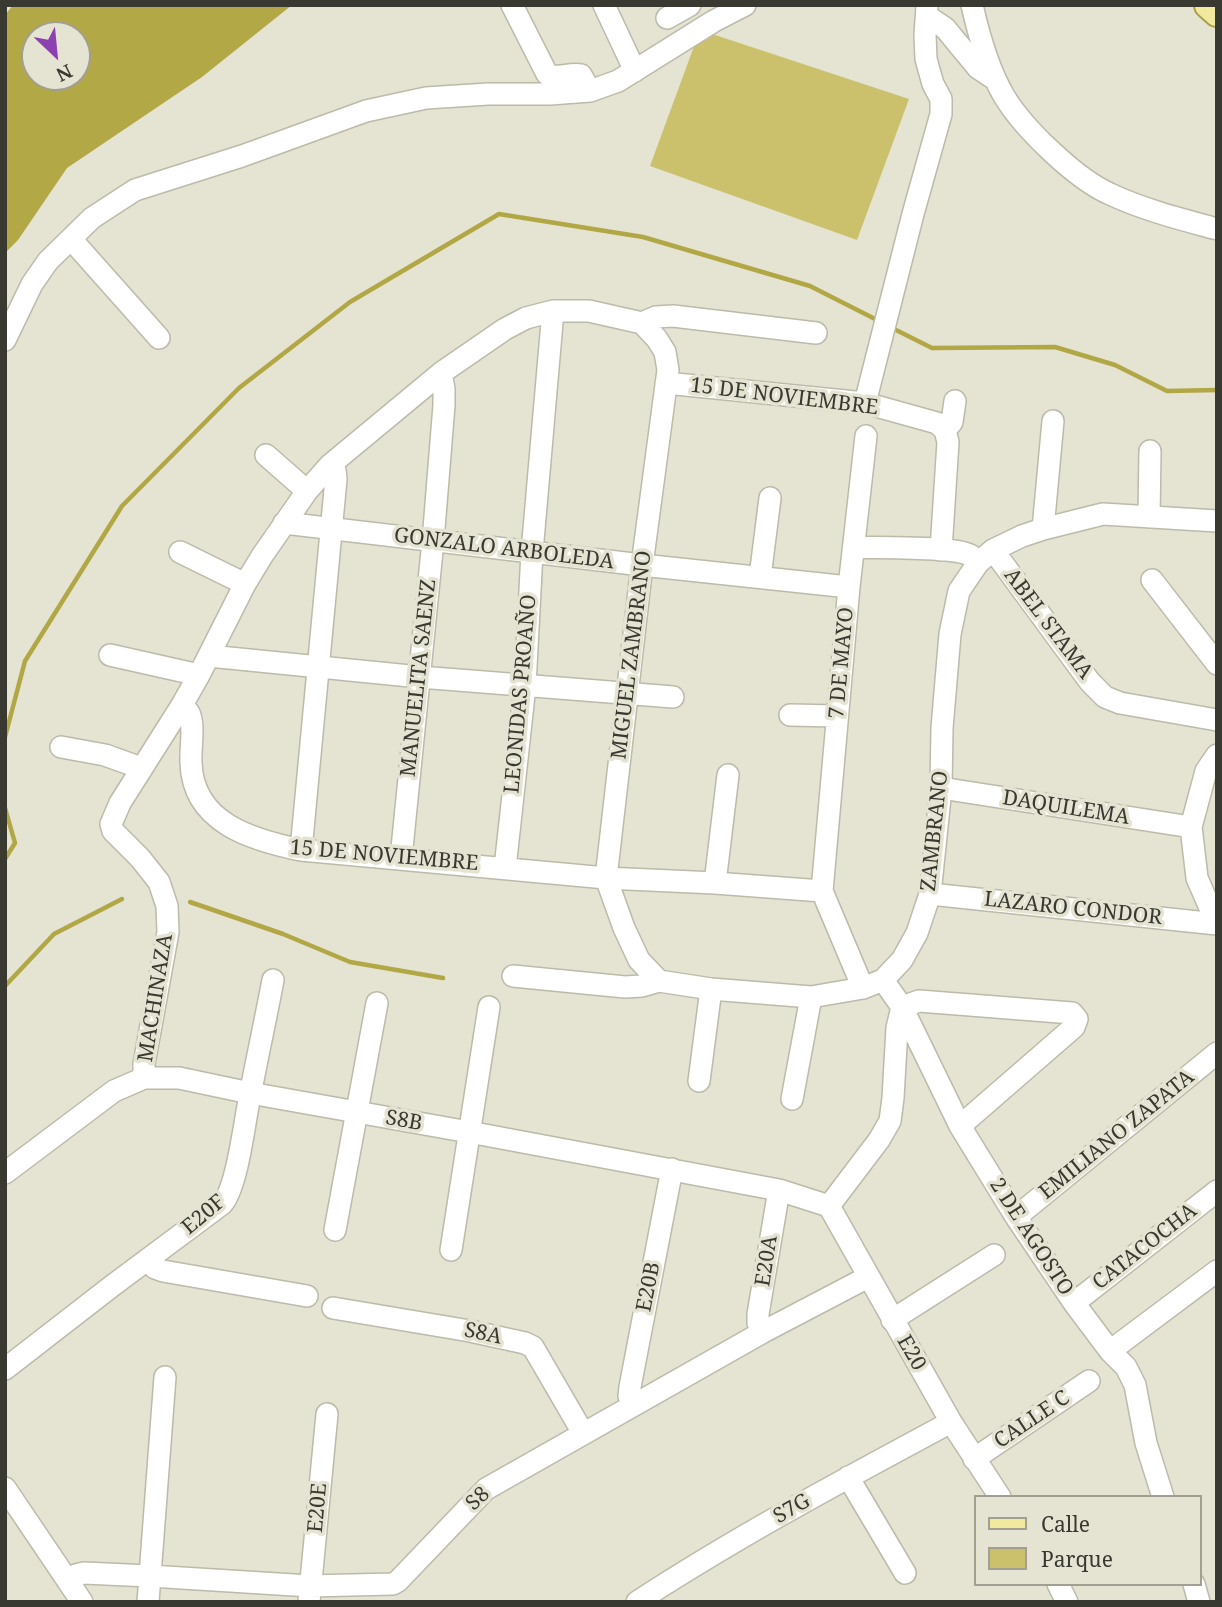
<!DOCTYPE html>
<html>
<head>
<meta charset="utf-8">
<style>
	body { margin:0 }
	#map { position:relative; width:1222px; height:1607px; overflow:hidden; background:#e5e3d2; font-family:"Noto Serif",serif }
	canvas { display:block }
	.frame { position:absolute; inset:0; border:7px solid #393932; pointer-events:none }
	.legend { position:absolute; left:974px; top:1495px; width:228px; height:91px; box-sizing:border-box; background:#e5e3d2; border:2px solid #a09f92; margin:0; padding:9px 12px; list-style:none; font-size:21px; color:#393932 }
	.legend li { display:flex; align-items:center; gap:14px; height:35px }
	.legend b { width:35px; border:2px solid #a09f92 }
	.north { position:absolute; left:21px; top:21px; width:70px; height:70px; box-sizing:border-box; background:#e5e3d2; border:2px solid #a09f92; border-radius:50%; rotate:154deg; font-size:19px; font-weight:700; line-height:28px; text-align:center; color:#393932 }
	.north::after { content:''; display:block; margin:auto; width:24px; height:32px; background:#8c40b1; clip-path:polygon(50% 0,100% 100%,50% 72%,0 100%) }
</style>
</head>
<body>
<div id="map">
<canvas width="1222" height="1607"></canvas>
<div class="frame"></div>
<ul class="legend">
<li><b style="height:9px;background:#f1e99d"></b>Calle</li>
<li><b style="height:19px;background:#cbc16d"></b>Parque</li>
</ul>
<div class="north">N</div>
</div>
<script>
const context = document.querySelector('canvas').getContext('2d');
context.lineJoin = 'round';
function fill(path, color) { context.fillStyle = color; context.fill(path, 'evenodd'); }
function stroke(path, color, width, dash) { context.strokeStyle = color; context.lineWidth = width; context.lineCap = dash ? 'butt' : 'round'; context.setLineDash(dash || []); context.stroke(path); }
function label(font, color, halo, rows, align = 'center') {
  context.font = font + ' "Noto Serif",serif'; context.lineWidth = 7; context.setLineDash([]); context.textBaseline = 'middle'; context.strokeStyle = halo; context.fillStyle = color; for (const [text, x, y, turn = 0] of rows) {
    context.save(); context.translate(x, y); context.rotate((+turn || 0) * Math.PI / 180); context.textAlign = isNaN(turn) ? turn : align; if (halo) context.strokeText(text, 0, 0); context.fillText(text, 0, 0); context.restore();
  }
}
fill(new Path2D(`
	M700 30 909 99 857 240 650 166Z`), '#cbc16d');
fill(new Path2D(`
	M13 5H292L202 77 67 168 18 240 5 253V15ZM35 35H77V77H35Z`), '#b3a846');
stroke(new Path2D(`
	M892 328 932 348 1055 347 1115 365 1167 391 1217 390
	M5 737 25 661 122 506 239 388 350 302 499 214 643 237 810 286 881 322
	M5 808 15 843 5 859
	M190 902 283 934 350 962 443 978
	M5 986 54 934 122 899`), '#b2a745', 4.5);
const minor = new Path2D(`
	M512 5 547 74C558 80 570 72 581 75L590 91
	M604 5 635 71
	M972 5C979 36 988 69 1004 96 1023 128 1076 179 1110 194 1144 210 1181 219 1217 229
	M927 16 945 28 978 68 993 78
	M667 18 690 5
	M71 239 159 338
	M642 323 657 339 665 352 668 370 642 565 606 878 624 928 639 960 659 981
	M642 323 656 317 673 316 816 333
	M5 340 32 284 48 261 92 218 135 190 242 156 366 111 426 98 488 94H550L590 91 618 81 714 21 745 5
	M666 383 865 403 937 423 945 430 948 442 941 550
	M865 403 913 214 941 114V99L933 84 926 59 925 35 927 6
	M945 430 952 422 955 401
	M266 455 307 491
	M1149 517 1150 451
	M284 523 642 565 849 587
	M1043 529 1053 421
	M854 547C877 548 953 546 970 555 974 557 975 559 978 563
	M993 550 1090 682 1105 697 1120 703 1217 720
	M180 552 245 584
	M760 577 770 498
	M1152 580 1217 664
	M110 655 199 675
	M209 656 420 677 673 697
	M182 705C184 708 187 710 189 713 195 725 190 749 191 763 193 823 252 840 301 850L606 878 715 883 822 891
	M790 715 837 716
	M61 747 105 755 141 768
	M1217 755 1206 771 1191 827 1197 878 1217 924
	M941 788 1191 827
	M301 850 336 479 335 470 330 465
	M401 858 433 541 444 405V389L441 373
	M505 868 525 686 532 552 553 311
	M715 883 728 775
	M930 894 1217 924
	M513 976 625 987 642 986 659 981 711 989 811 997 863 988 883 980 902 960 917 933 930 894 941 788 942 728 950 634 959 591 978 563 993 550 1022 536 1043 529 1103 514 1217 521
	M883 980 902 1007 960 1126 1016 1217 1074 1303 1110 1351 1126 1367 1135 1385 1146 1443 1163 1497
	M863 988 822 891 849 587 866 436
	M144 1078V1064L168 932 167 906 159 882 140 858 113 831 111 824 120 803 182 705 199 675 245 584 262 556 307 491 330 465 441 373 505 329 526 318 553 311H589L642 323
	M699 1081 711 989
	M792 1099 811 997
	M5 1173 114 1091 144 1078H179L250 1093 469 1132 779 1190 829 1206
	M829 1206 879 1140 890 1121 893 1098 897 1028 902 1007 919 1001 1072 1013 1077 1019 1074 1027 960 1126
	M829 1206 951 1422 1000 1497
	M1016 1217 1217 1053
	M335 1230 377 1003
	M451 1250 489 1007
	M147 1260 155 1268 163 1271 307 1296
	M1074 1303 1217 1191
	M333 1308 470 1331 525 1343 533 1347 583 1433
	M892 1320 994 1255
	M763 1332 758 1323V1314L779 1190
	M1110 1351 1217 1271
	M5 1369 112 1286 222 1204C238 1187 245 1116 251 1090 258 1054 266 1017 273 980
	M633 1405 629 1396 630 1387 672 1169
	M974 1459 1089 1381
	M848 1477 905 1573
	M5 1488 82 1602
	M67 1579 76 1575 84 1573 150 1576 310 1586 393 1584 398 1581 486 1489 763 1332 868 1277
	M1058 1584 1067 1602
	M1194 1584 1199 1602
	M148 1602 165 1377
	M309 1602 327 1414
	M637 1602C738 1536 845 1479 951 1422`);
const major = new Path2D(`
	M1208 5 1217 13`);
stroke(minor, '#bcbaa9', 24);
stroke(major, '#aba24d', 30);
stroke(minor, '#fff', 21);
stroke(major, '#f1e99d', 26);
label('21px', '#393932', '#e5e3d2', [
	["15 DE NOVIEMBRE",784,397,7],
	["GONZALO ARBOLEDA",504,549,7],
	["ABEL STAMA",1048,624,53],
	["MIGUEL ZAMBRANO",632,655,-83],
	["7 DE MAYO",842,663,-85],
	["MANUELITA SAENZ",419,678,-84],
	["LEONIDAS PROAÑO",521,694,-85],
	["DAQUILEMA",1066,808,9],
	["ZAMBRANO",935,831,-84],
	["15 DE NOVIEMBRE",384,856,5],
	["LAZARO CONDOR",1073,909,6],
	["MACHINAZA",156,998,-81],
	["S8B",404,1121,10],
	["EMILIANO ZAPATA",1117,1135,-39],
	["E20F",204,1215,-40],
	["2 DE AGOSTO",1031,1237,57],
	["CATACOCHA",1145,1247,-38],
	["E20A",767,1261,-81],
	["E20B",649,1287,-79],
	["S8A",483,1334,12],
	["E20",911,1353,60],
	["CALLE C",1032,1420,-34],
	["S8",478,1499,-42],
	["E20E",318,1508,-85],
	["S7G",792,1509,-30]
]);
</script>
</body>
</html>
